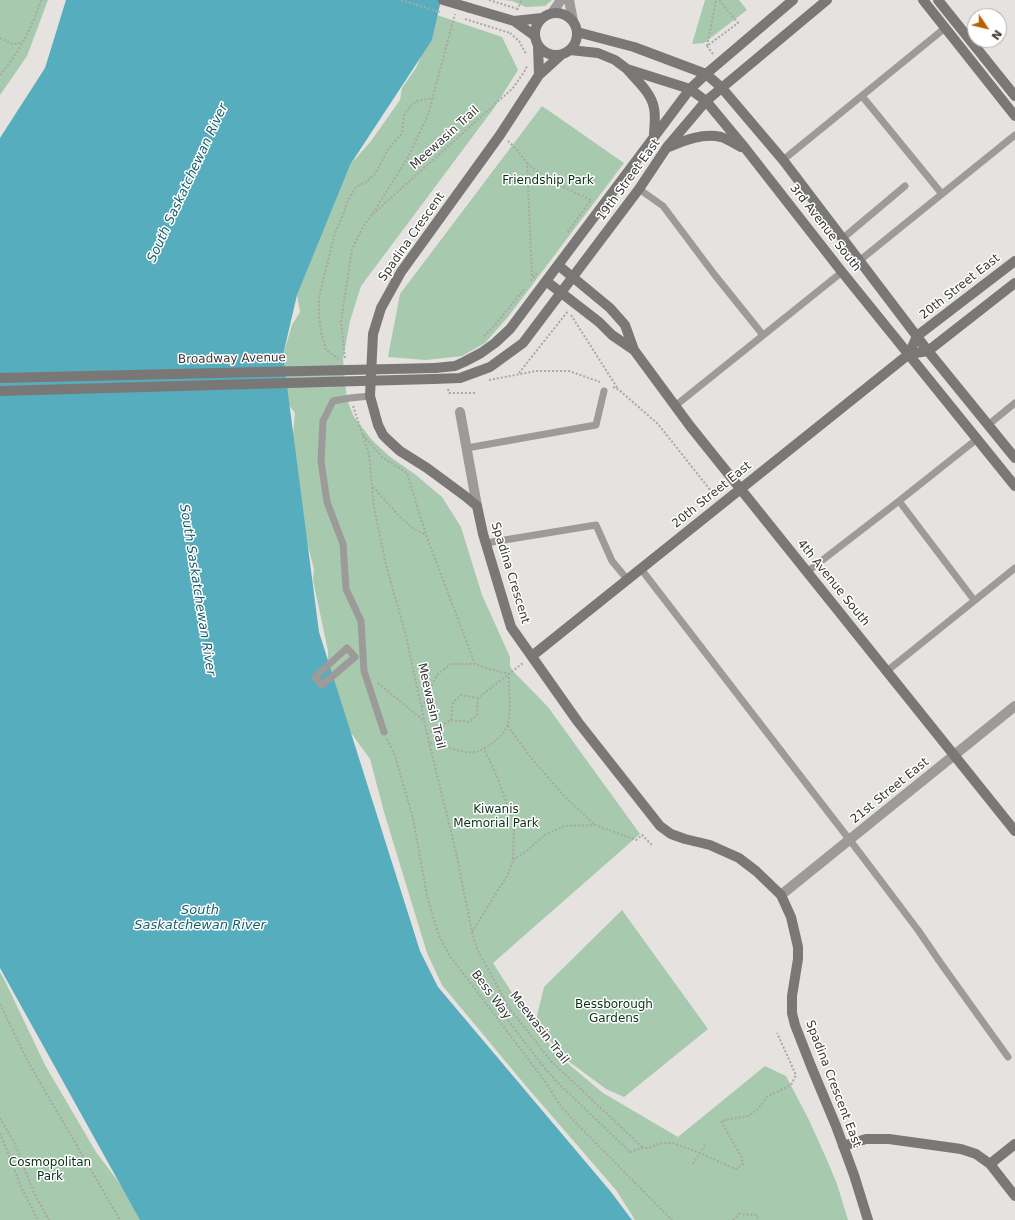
<!DOCTYPE html>
<html>
<head>
<meta charset="utf-8">
<style>
	body { margin:0 }
	#map { position:relative; width:1015px; height:1220px; overflow:hidden; background:#e6e2df; font-family:"DejaVu Sans",sans-serif }
	canvas { display:block }
	.north { position:absolute; left:967px; top:8px; width:40px; height:40px; box-sizing:border-box; background:#fff; border:1px solid #afafaf; border-radius:50%; rotate:125deg; font-size:11px; font-weight:700; line-height:16px; text-align:center; color:#383736 }
	.north::after { content:''; display:block; margin:auto; width:14px; height:18px; background:#ba6001; clip-path:polygon(50% 0,100% 100%,50% 72%,0 100%) }
</style>
</head>
<body>
<div id="map">
<canvas width="1015" height="1220"></canvas>
<div class="north">N</div>
</div>
<script>
const context = document.querySelector('canvas').getContext('2d');
context.lineJoin = 'round';
function fill(path, color) { context.fillStyle = color; context.fill(path, 'evenodd'); }
function stroke(path, color, width, dash) { context.strokeStyle = color; context.lineWidth = width; context.lineCap = dash ? 'butt' : 'round'; context.setLineDash(dash || []); context.stroke(path); }
function label(font, color, halo, rows, align = 'center') {
  context.font = font + ' "DejaVu Sans",sans-serif'; context.lineWidth = 3; context.setLineDash([]); context.textBaseline = 'middle'; context.strokeStyle = halo; context.fillStyle = color; for (const [text, x, y, turn = 0] of rows) {
    context.save(); context.translate(x, y); context.rotate((+turn || 0) * Math.PI / 180); context.textAlign = isNaN(turn) ? turn : align; if (halo) context.strokeText(text, 0, 0); context.fillText(text, 0, 0); context.restore();
  }
}
fill(new Path2D(`
	M0 0H48L27 56 0 95Z
	M505 0H552L545 6 526 7 512 1Z
	M705 0H739L747 10 704 43 692 44Z
	M437 15 502 37 518 70 494 108 361 286 350 321 343 359 347 400 354 417 372 440 389 456 416 475 442 497 461 527 482 595 510 657V666L512 670 548 707 640 834 493 963 533 1026 566 1062 603 1093 678 1137 765 1066 786 1076 809 1120 827 1160 837 1184 848 1220H635L616 1190 526 1086 442 985 427 953 384 812 370 759 346 726 328 664V651L313 580 314 569 297 505 292 447 295 413 288 404 283 355 292 325 300 312 297 295 338 189 350 165 371 141 400 100 402 88 416 68 424 50 432 40Z
	M542 106 624 163 508 317 485 343 462 356 426 360 388 357 400 294Z
	M622 910 708 1029 624 1097 606 1089 567 1060 535 1024 544 987Z
	M0 972 6 983 45 1065 96 1152 147 1220H0Z`), '#a7c9ad');
fill(new Path2D(`
	M66 0H441L432 40 350 165 297 295 283 355 319 632 420 951 438 987 611 1192 632 1220H140L0 968V138L45 68Z`), '#56adbd');
stroke(new Path2D(`
	M489 0 518 9
	M517 10 522 0
	M510 33 519 41 526 54
	M0 38 12 44 22 43
	M707 46 716 0
	M713 54 707 46 738 23 719 0
	M0 75C19 52 32 28 41 0
	M508 141 517 150 527 163 532 277
	M527 163 548 180 591 200 567 233
	M373 214 513 88 526 69 527 65
	M531 281 538 271
	M571 315 618 389
	M484 336 495 325 526 287
	M345 358 341 321 352 249 364 225 371 216 407 159 428 115 455 14
	M339 359 326 350 321 332 319 315V297L335 233 343 215 348 200 356 187 366 182 375 174 389 148 402 133 404 116 408 109 416 101 433 98
	M519 373 568 311
	M489 380 536 371H569L600 382
	M613 387 619 390 658 424 715 496
	M448 389 449 393H475
	M353 406 369 454 374 507 386 565 406 636 427 734 456 852 472 932 477 949 510 1009 551 1061 643 1148
	M363 435 382 457 407 473 426 535 475 664
	M373 487 401 518 414 529 426 535
	M378 683 424 721
	M422 707 427 699 430 687 438 674 451 664H475L486 668 509 674
	M451 720 453 702 461 695 478 698
	M508 726 528 754 563 795 595 825
	M427 734 451 720 469 722 477 715 478 698 523 663
	M387 739 395 756 413 818 427 896 439 936 450 956 544 1080 560 1105 576 1123 672 1220
	M430 743C445 744 458 754 474 752 480 752 486 747 491 744 497 740 504 734 507 726 512 714 508 688 509 674
	M513 860 524 853 545 835 564 826 595 825 636 840 642 835 652 845
	M472 932 508 874 513 860 514 823 496 774 484 749
	M0 1004 27 1060 120 1220
	M510 1009 507 1019 543 1066 559 1084 630 1152 643 1148H648L661 1143H673L700 1153 733 1168 737 1169 743 1164 742 1158 721 1121 748 1116 758 1109 768 1096 791 1085 796 1075 777 1033
	M0 1118 15 1144 34 1193 49 1220
	M0 1133 22 1189 38 1220
	M702 1150 706 1143
	M693 1164 698 1156
	M733 1220 739 1214 757 1215 758 1220`), '#aaa7a5', 2, [2, 2]);
stroke(new Path2D(`
	M862 96 942 194
	M783 160 945 28
	M639 189 663 206 714 274 763 335
	M842 239 905 186
	M859 261 1015 135
	M370 396 350 398 333 401 323 421 321 461 327 502 343 544 346 589 361 621 364 671 384 732
	M675 406 842 272
	M988 425 1015 403
	M467 448 596 425 604 391
	M899 501 974 600
	M486 543 596 525 612 561 627 579
	M641 569 862 856 918 930 942 965 1008 1057
	M807 572 899 501 977 439
	M347 648 355 657 322 685 315 677Z
	M887 671 1015 568`), '#9c9b99', 7);
stroke(new Path2D(`
	M569 0 573 21
	M552 13 561 0
	M460 412 477 506
	M781 895 1015 706`), '#9c9b99', 10);
stroke(new Path2D(`
	M923 0 1015 116
	M938 0 1015 96
	M470 8 514 21 535 36
	M535 34a21 21 0 1 1 42 0a21 21 0 1 1-42 0Z
	M514 21 542 18
	M577 32 634 47 706 74 721 87 783 160 928 351 1015 458
	M538 46 539 75
	M570 50 598 53 615 60 627 69 690 89 706 101 745 148 842 272 1015 486
	M561 55 539 75 500 135 401 272 381 308 373 334 370 396 378 425 383 435 388 440 400 451 427 468 465 496 477 506 483 534 511 627 578 722 660 826 671 834 685 839 710 845 739 858 756 871 781 895 791 917 798 947V959L792 996V1013L795 1025 811 1066 836 1126 854 1175 868 1220
	M627 69C636 80 651 92 654 108 656 117 654 127 654 136
	M669 147C685 140 703 133 721 137 728 139 735 144 741 147
	M558 265 610 308 625 325 634 350 690 426 1015 831
	M546 281 599 322 612 335 634 350
	M909 354 917 336 1015 261
	M435 368 455 366 464 362 481 353 495 343 510 329 690 89 706 74 793 0
	M433 379 460 378 490 367 523 343 639 189 667 147 706 101 827 0
	M532 656 909 354 928 351 1015 283
	M843 1146 866 1139H889L961 1149 976 1154 990 1164 1015 1196
	M990 1164 1015 1144`), '#7a7876', 10);
stroke(new Path2D(`
	M401 0 440 12
	M465 19 510 33`), '#aaa7a5', 2, [2, 2]);
stroke(new Path2D(`
	M443 0 470 8
	M0 378 435 368
	M0 391 433 379`), '#7a7876', 10);
label('12px', '#383736', '#fff', [
	["Meewasin Trail",445,138,-42],
	["19th Street East",629,180,-54],
	["3rd Avenue South",825,228,52],
	["Spadina Crescent",412,237,-55],
	["20th Street East",960,287,-38],
	["Broadway Avenue",232,359,-1],
	["20th Street East",712,495,-39],
	["Spadina Crescent",510,573,73],
	["4th Avenue South",833,583,51],
	["Meewasin Trail",431,706,77],
	["21st Street East",890,791,-39],
	["Bess Way",491,995,53],
	["Meewasin Trail",539,1028,52],
	["Spadina Crescent East",833,1084,69]
]);
label('12px', '#073215', '#fff', [
	["Friendship Park",548,181],
	["Kiwanis",496,810],
	["Memorial Park",496,824],
	["Bessborough",614,1005],
	["Gardens",614,1019],
	["Cosmopolitan",50,1163],
	["Park",50,1177]
]);
label('italic 13px', '#165e6a', '#fff', [
	["South Saskatchewan River",188,183,-65],
	["South Saskatchewan River",197,590,81],
	["South",200,911],
	["Saskatchewan River",200,926]
]);
</script>
</body>
</html>
